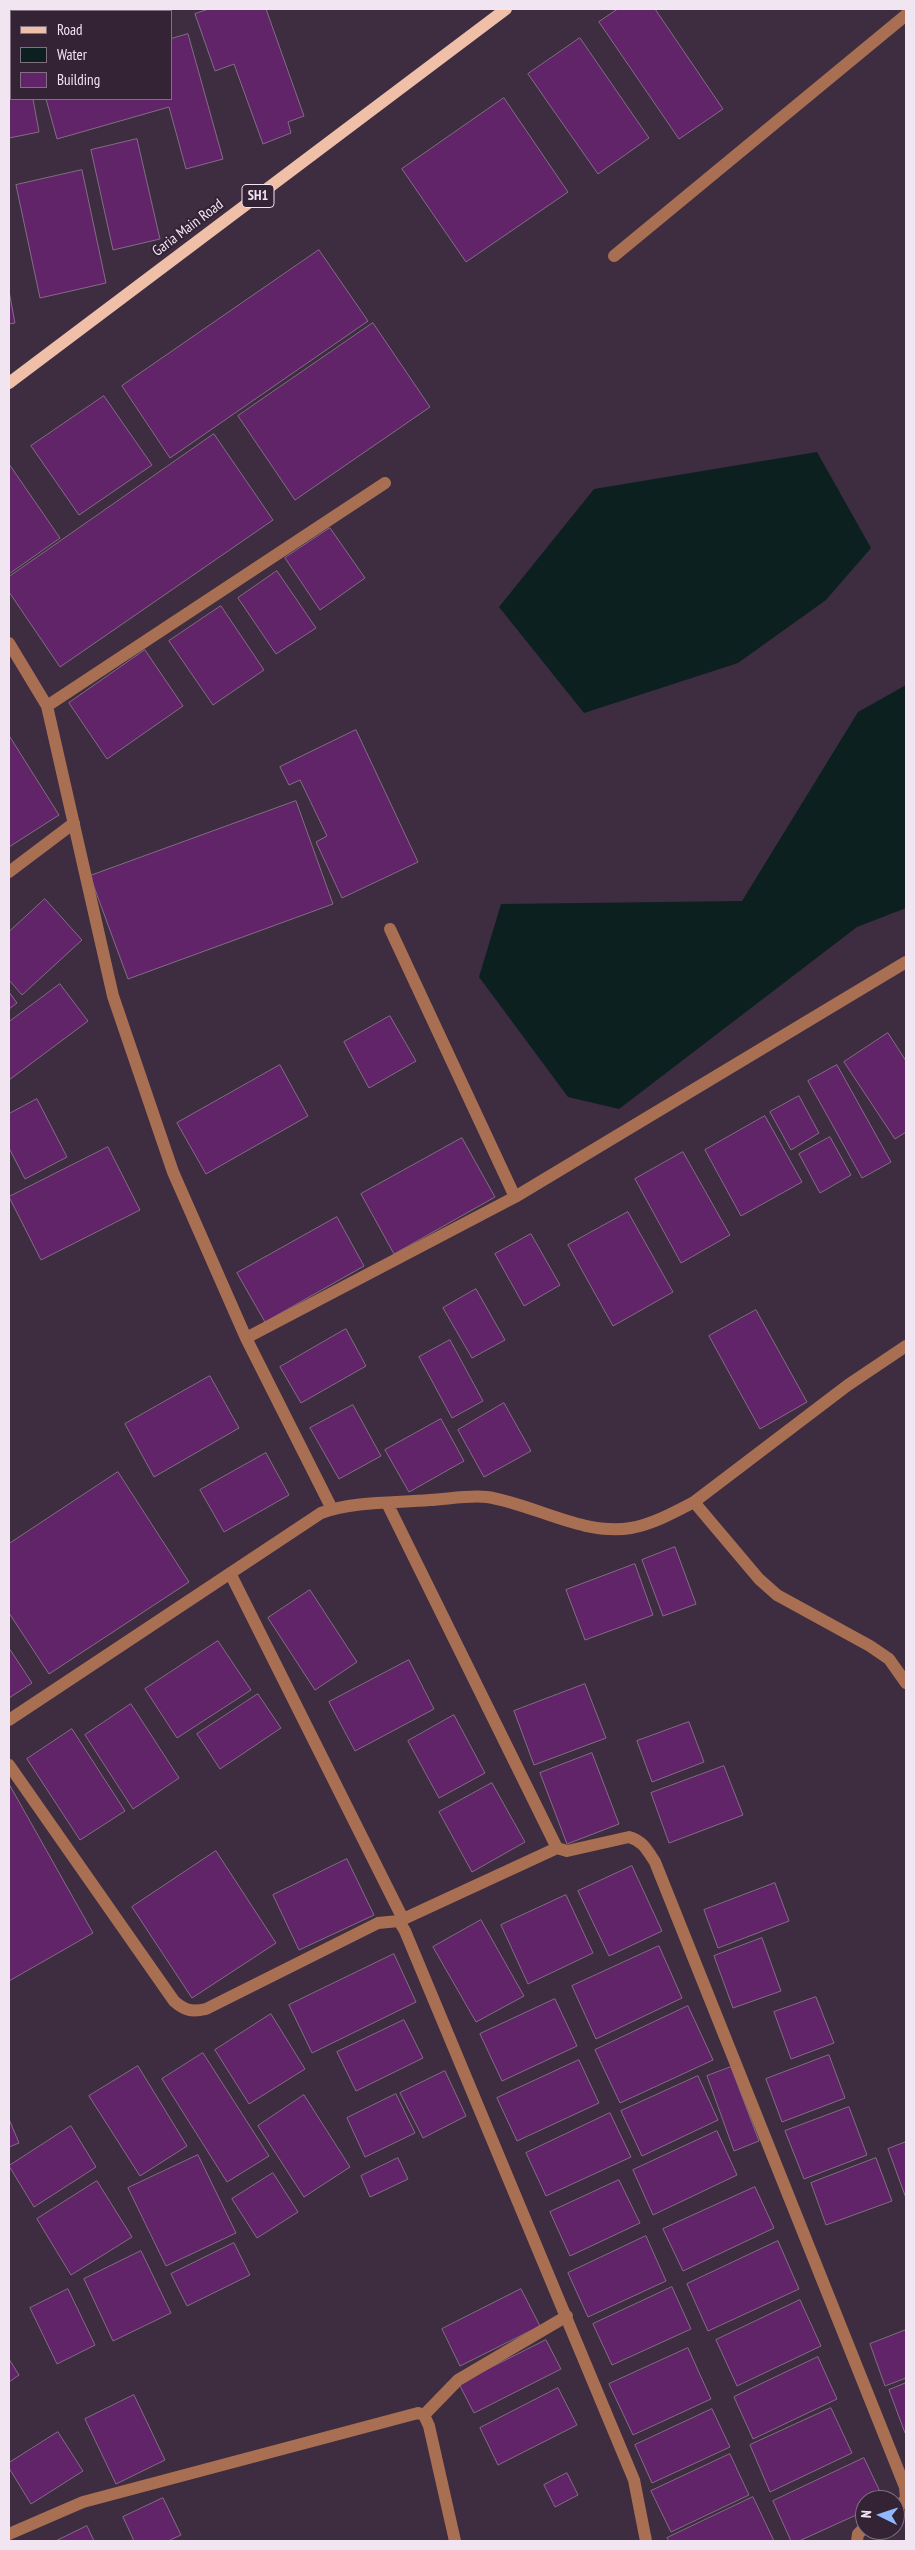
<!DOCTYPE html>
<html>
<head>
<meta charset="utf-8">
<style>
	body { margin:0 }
	#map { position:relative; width:915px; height:2550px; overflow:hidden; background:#3e2c40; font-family:"PT Sans Narrow",sans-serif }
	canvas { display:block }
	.frame { position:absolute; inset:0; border:10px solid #f1e5f2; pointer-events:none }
	.legend { position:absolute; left:10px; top:10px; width:162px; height:90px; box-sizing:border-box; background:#342235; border:1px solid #807081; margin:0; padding:6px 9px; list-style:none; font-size:15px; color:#f1e5f2 }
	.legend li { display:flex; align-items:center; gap:10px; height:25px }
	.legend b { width:25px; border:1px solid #807081 }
	.north { position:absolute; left:855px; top:2490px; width:50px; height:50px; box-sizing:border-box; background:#342235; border:1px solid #807081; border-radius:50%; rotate:274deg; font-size:14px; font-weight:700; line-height:20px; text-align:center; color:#f1e5f2 }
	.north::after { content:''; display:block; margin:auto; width:18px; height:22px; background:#91b8fd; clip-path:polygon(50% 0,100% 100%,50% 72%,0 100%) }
</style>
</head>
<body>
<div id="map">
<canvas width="915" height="2550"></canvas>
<div class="frame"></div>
<ul class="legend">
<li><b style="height:6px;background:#efbfa8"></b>Road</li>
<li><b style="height:14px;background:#0d2020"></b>Water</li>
<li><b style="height:14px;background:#622469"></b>Building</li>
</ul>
<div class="north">N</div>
</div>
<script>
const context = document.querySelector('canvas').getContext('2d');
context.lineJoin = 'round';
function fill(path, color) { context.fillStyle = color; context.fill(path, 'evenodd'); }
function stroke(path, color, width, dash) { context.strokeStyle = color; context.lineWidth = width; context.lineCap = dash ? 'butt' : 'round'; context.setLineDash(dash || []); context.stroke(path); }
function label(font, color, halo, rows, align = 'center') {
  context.font = font + ' "PT Sans Narrow",sans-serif'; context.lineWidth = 4; context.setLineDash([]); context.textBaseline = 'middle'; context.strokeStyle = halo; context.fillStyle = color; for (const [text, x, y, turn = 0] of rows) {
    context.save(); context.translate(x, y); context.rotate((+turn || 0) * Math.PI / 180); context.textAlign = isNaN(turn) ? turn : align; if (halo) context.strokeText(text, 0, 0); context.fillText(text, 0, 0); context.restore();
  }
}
fill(new Path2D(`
	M817 452 871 548 826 600 738 663 584 713 499 607 594 489Z
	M906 685V908L857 927 619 1109 568 1097 479 977 501 904 742 901 858 712Z`), '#0d2020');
const building = new Path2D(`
	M209 9H266L304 116 288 122 291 133 263 144 234 64 215 71 195 14Z
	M618 9H655L723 109 679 139 599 22Z
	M188 34 223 159 186 169 169 107 57 139 46 99H171V39Z
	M580 38 649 138 598 174 528 74Z
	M11 59V99H33L39 132 9 138V60Z
	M504 98 568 192 466 262 402 169Z
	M137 139 160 239 113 250 91 150Z
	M82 170 106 283 40 298 16 185Z
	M319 250 368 321 170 458 122 386Z
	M9 291 15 323 9 324Z
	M373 323 430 407 295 500 238 416Z
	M104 396 152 465 79 515 31 446Z
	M214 434 273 520 60 667 9 592V577Z
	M9 464 60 538 9 574Z
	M330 528 365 578 320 610 285 558Z
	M277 571 316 628 276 654 238 598Z
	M221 606 264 670 213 705 169 641Z
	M145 650 183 706 107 759 69 703Z
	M356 730 418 862 342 898 316 842 327 836 300 780 289 785 280 767Z
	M10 737 59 815 9 847V738Z
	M296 801 333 904 128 979 90 876Z
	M45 899 82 940 22 995 9 980V932Z
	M60 984 88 1021 9 1080V1022Z
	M9 992 17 1003 9 1009Z
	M390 1016 416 1061 369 1088 344 1042Z
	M888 1033 906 1061V1132L895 1139 844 1062Z
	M280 1065 308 1116 206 1174 177 1123Z
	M837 1065 891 1162 862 1178 808 1081Z
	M799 1096 819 1133 791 1150 770 1112Z
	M37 1099 67 1157 25 1179 9 1148V1114Z
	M765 1116 802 1182 741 1216 705 1150Z
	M830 1137 851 1175 820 1193 799 1154Z
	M462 1138 495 1197 394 1254 361 1194Z
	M108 1147 140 1210 41 1260 9 1197Z
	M683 1152 730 1235 681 1263 635 1179Z
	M628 1212 673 1292 613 1326 568 1245Z
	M337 1217 364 1266 265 1322 237 1273Z
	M531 1234 560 1285 524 1306 495 1254Z
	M476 1289 505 1340 472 1358 443 1308Z
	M756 1310 807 1402 760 1429 709 1336Z
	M346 1329 366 1366 301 1403 280 1367Z
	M450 1340 483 1401 452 1418 419 1357Z
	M210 1376 239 1428 154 1477 125 1424Z
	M504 1403 531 1451 484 1477 458 1430Z
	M353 1405 381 1456 339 1479 310 1428Z
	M441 1419 464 1461 409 1492 385 1450Z
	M266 1453 289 1495 224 1532 200 1490Z
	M118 1472 189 1582 49 1674 9 1613V1544Z
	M675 1547 696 1604 663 1616 642 1560Z
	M635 1564 653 1615 585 1640 566 1590Z
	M310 1590 357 1662 315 1690 268 1618Z
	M218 1641 251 1690 177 1738 145 1689Z
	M9 1648 32 1683 9 1698Z
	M409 1660 434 1709 355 1751 329 1702Z
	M585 1684 606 1738 534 1765 514 1711Z
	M258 1694 281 1728 220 1769 197 1734Z
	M131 1704 179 1778 133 1809 85 1735Z
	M454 1715 485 1773 439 1798 408 1741Z
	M689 1722 704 1762 652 1782 637 1741Z
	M72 1729 125 1811 80 1840 27 1759Z
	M592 1753 619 1824 567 1844 540 1773Z
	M724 1766 743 1815 669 1843 651 1793Z
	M492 1783 525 1842 472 1872 439 1812Z
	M9 1784 93 1933 9 1981Z
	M216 1851 276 1943 192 1998 132 1907Z
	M347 1859 374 1915 299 1950 273 1895Z
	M632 1866 662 1931 609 1956 578 1891Z
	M775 1883 789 1921 718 1948 704 1910Z
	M566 1895 593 1953 528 1984 501 1925Z
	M481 1920 524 1996 476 2022 433 1947Z
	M762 1938 781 1991 733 2008 714 1956Z
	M659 1946 682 1998 596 2039 572 1986Z
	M394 1954 416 2002 312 2053 289 2005Z
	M816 1997 834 2043 791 2059 774 2012Z
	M555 1999 577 2046 502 2081 480 2034Z
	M688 2006 713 2060 620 2103 595 2050Z
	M271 2014 305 2069 249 2104 215 2050Z
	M404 2020 423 2058 356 2091 337 2052Z
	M203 2053 269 2156 227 2182 162 2079Z
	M829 2055 845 2098 782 2122 766 2079Z
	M579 2060 599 2103 517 2141 497 2098Z
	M138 2066 187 2146 140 2176 89 2096Z
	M731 2067 759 2141 734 2151 707 2076Z
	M445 2071 466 2116 423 2138 400 2093Z
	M698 2076 718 2120 642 2156 621 2111Z
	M396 2094 415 2133 365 2157 347 2118Z
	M304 2095 350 2167 304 2197 258 2126Z
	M849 2107 867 2155 804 2179 785 2131Z
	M610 2113 631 2157 546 2196 526 2153Z
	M9 2119 19 2143 9 2147Z
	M71 2126 96 2167 34 2207 9 2166Z
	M717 2131 737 2175 653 2215 633 2170Z
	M906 2142V2198L888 2149Z
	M198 2155 236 2233 166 2266 128 2188Z
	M398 2158 408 2179 370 2197 361 2176Z
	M876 2158 892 2201 826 2225 811 2183Z
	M273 2173 298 2212 257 2238 232 2199Z
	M619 2180 640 2223 570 2256 550 2212Z
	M97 2181 132 2237 71 2275 37 2219Z
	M755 2187 774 2228 683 2271 663 2229Z
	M646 2236 666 2281 588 2317 568 2273Z
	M778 2241 799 2289 708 2331 687 2284Z
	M234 2243 250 2275 187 2306 171 2274Z
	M141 2251 171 2313 113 2341 84 2279Z
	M672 2287 691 2329 612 2365 593 2324Z
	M68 2289 95 2345 57 2364 30 2308Z
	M521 2289 540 2326 460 2366 442 2329Z
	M800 2300 821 2346 737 2386 716 2340Z
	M906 2330V2378L885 2386 870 2344Z
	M546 2340 561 2369 474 2413 459 2384Z
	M688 2348 711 2399 633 2435 609 2384Z
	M818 2357 837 2399 753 2439 734 2397Z
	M9 2359 19 2375 9 2382Z
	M906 2383V2432L905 2433 889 2390Z
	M558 2388 577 2425 498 2465 480 2428Z
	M134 2395 165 2460 116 2484 85 2419Z
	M831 2408 852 2453 770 2492 750 2445Z
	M712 2409 730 2447 652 2483 635 2445Z
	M58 2432 83 2471 31 2504 9 2468V2463Z
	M730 2454 749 2495 671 2532 651 2491Z
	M864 2458 884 2500H865V2511L799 2541H791L773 2501Z
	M567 2473 578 2495 555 2507 544 2485Z
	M753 2497 774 2541H669L667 2538Z
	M163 2498 181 2535 168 2541H134L123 2517Z
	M87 2526 94 2541H56Z`);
fill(building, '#622469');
stroke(building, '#826d84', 1);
stroke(new Path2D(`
	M614 256 906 15
	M9 643 47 706 113 996 173 1172 246 1338 332 1509
	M47 706 385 483
	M9 872 74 823
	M390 929 515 1197
	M246 1338 515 1197 906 962
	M694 1502 759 1579 777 1595 870 1646 889 1659 906 1683
	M387 1503 557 1848 567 1851 629 1837C643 1841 647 1850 655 1862L905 2487 906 2499 895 2510
	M230 1573 403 1919
	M9 1720 321 1513C354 1501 395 1503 430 1500 448 1499 469 1495 487 1497 534 1504 582 1536 631 1528 653 1524 675 1512 694 1502L848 1385 906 1346
	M9 1765 174 2001C185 2011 192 2012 206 2009L378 1923 399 1921 405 1931 634 2480 646 2541
	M399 1921 557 1848
	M424 2415 458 2380 567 2316
	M9 2534 83 2502 418 2413 424 2415 429 2426 455 2541
	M857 2541 858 2534 865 2527`), '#a96f53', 12);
stroke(new Path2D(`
	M9 383 506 9`), '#efbfa8', 12);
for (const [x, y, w] of [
	[258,196,32]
]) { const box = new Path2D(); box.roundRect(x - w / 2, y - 11.5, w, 23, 4); context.fillStyle = '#342235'; context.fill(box); stroke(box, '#f1e5f2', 1); }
label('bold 14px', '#f1e5f2', null, [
	["SH1",258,196]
]);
label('15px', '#f1e5f2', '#342235', [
	["Garia Main Road",188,228,-37]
]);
</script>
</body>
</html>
